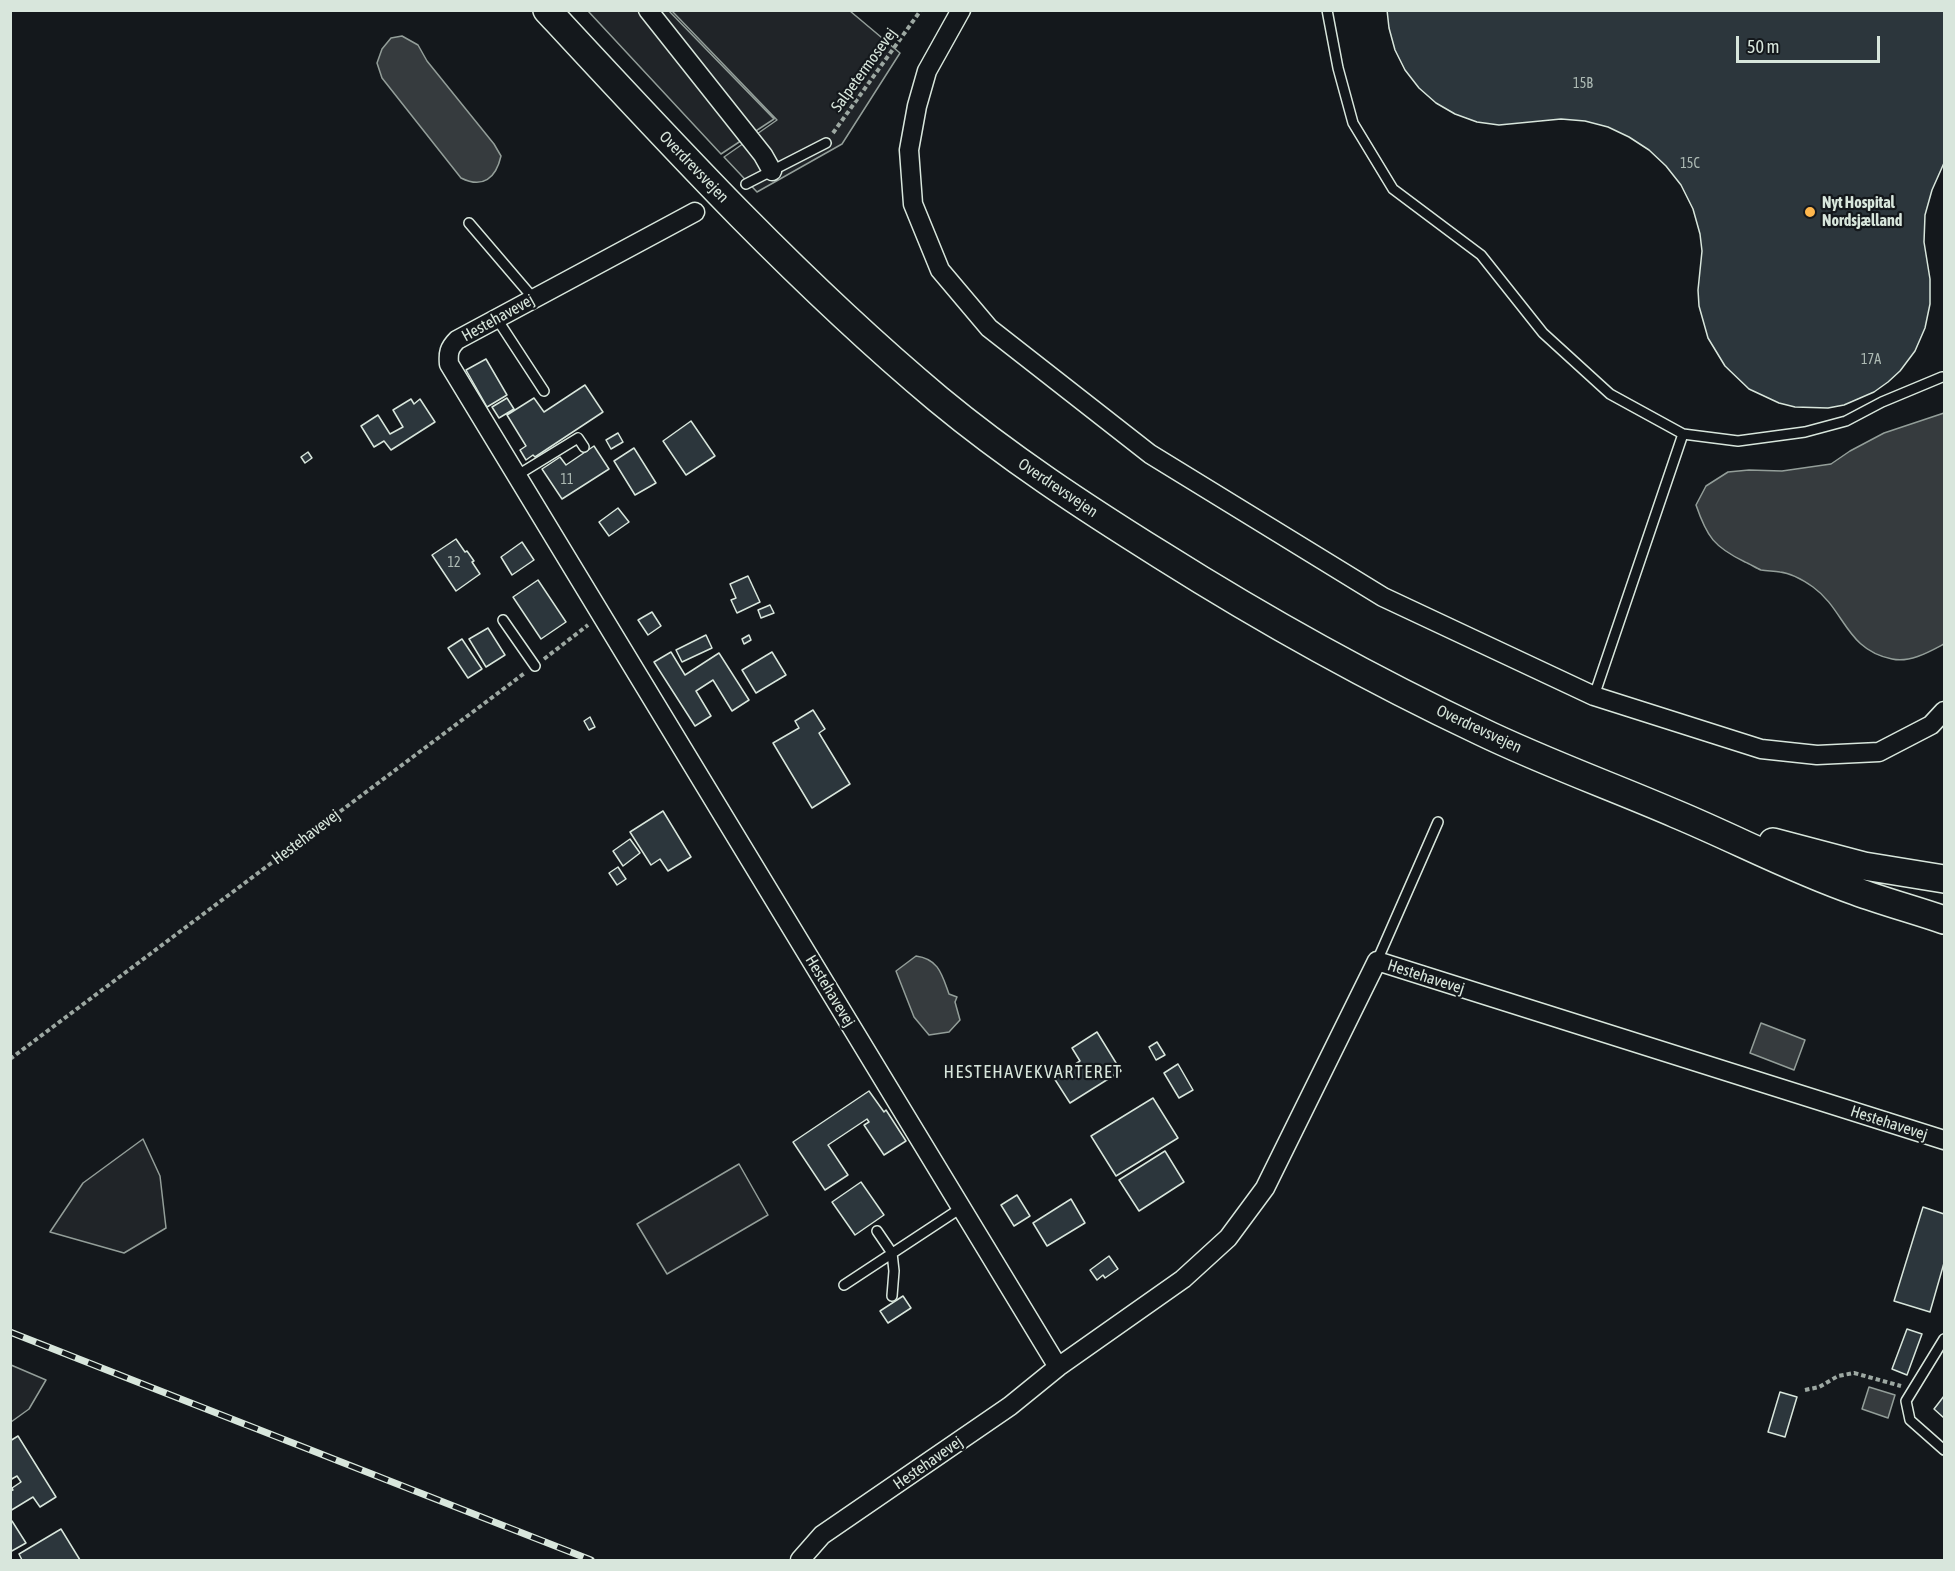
<!DOCTYPE html>
<html>
<head>
<meta charset="utf-8">
<style>
	body { margin:0 }
	#map { position:relative; width:1955px; height:1571px; overflow:hidden; background:#14181c; font-family:"Asap Condensed",sans-serif }
	canvas { display:block }
	.frame { position:absolute; inset:0; border:12px solid #d8e6dc; pointer-events:none }
	.scale { position:absolute; left:1736px; top:36px; width:144px; height:27px; box-sizing:border-box; border:3px solid #d8e6dc; border-top:0; padding-left:8px; font-size:18px; line-height:21px; white-space:nowrap; color:#d8e6dc; -webkit-text-stroke:4px #14181c; paint-order:stroke }
</style>
</head>
<body>
<div id="map">
<canvas width="1955" height="1571"></canvas>
<div class="frame"></div>
<div class="scale">50 m</div>
</div>
<script>
const context = document.querySelector('canvas').getContext('2d');
context.lineJoin = 'round';
function fill(path, color) { context.fillStyle = color; context.fill(path, 'evenodd'); }
function stroke(path, color, width, dash) { context.strokeStyle = color; context.lineWidth = width; context.lineCap = dash ? 'butt' : 'round'; context.setLineDash(dash || []); context.stroke(path); }
function label(font, color, halo, rows, align = 'center') {
  context.font = font + ' "Asap Condensed",sans-serif'; context.lineWidth = 4.5; context.setLineDash([]); context.textBaseline = 'middle'; context.strokeStyle = halo; context.fillStyle = color; for (const [text, x, y, turn = 0] of rows) {
    context.save(); context.translate(x, y); context.rotate((+turn || 0) * Math.PI / 180); context.textAlign = isNaN(turn) ? turn : align; if (halo) context.strokeText(text, 0, 0); context.fillText(text, 0, 0); context.restore();
  }
}
const green = new Path2D(`
	M588 11H669L774 119 721 154Z
	M672 11H850L900 53 842 144 757 192 724 157 777 120Z
	M143 1139 160 1176 166 1228 124 1253 50 1232 83 1183Z
	M739 1164 768 1215 667 1274 637 1224Z
	M11 1365 46 1380 29 1409 11 1422Z`);
fill(green, '#202428');
stroke(green, '#939e99', 1.5);
const water = new Path2D(`
	M402 36 418 45 427 61 494 144 501 156C496 178 483 189 461 178L382 78 377 63 382 49 391 38Z
	M1944 413V644C1929 652 1910 663 1892 659 1846 650 1845 610 1813 587 1803 580 1791 573 1780 572 1774 571 1767 571 1761 570 1756 568 1750 564 1745 562 1714 547 1707 537 1696 505L1706 486 1728 472 1749 470 1782 471 1831 464 1850 451 1884 433Z
	M916 956C939 959 942 975 949 994L957 997 955 1002 960 1020 949 1032 929 1035 914 1017 896 971Z
	M1761 1023 1805 1040 1794 1070 1750 1053Z
	M1869 1387 1895 1395 1888 1418 1862 1409Z`);
fill(water, '#363b3e');
stroke(water, '#939e99', 1.5);
const building = new Path2D(`
	M1387 10H1944V163L1932 190 1925 215 1924 242 1930 279V304L1925 328 1915 351 1900 371 1888 382 1874 392 1844 405 1828 408 1795 407 1779 403 1749 389 1725 366 1708 338 1699 306 1698 290 1702 251 1700 234 1693 209 1681 185 1666 166 1649 150 1629 137 1608 127 1585 121 1561 119 1499 125 1477 122 1455 114 1436 103 1419 88 1405 70 1395 50 1389 28Z
	M486 359 507 395 487 407 466 370Z
	M585 385 603 412 535 457 533 455 526 460 520 450 526 446 507 415 534 398 544 412Z
	M507 398 514 409 499 418 492 407Z
	M411 399 414 404 420 399 435 422 391 450 384 441 374 447 361 426 378 415 390 434 403 427 393 410Z
	M691 421 715 456 686 475 663 441Z
	M618 433 623 442 611 449 606 440Z
	M594 446 609 469 562 499 542 469 560 457 566 465Z
	M634 448 656 483 635 495 614 461Z
	M308 452 312 458 305 463 301 457Z
	M618 508 629 522 609 536 599 522Z
	M456 539 465 552 467 551 474 561 472 562 480 574 456 591 432 555Z
	M522 542 534 560 512 575 501 557Z
	M748 576 760 602 737 613 731 600 736 598 730 584Z
	M538 580 566 622 541 639 513 597Z
	M770 605 774 613 761 618 758 610Z
	M652 612 661 626 648 635 638 620Z
	M488 628 505 655 486 667 469 639Z
	M706 635 712 648 682 662 676 650Z
	M749 635 751 640 744 644 742 639Z
	M462 639 482 669 468 678 448 648Z
	M671 652 685 675 719 653 749 700 732 711 713 680 696 691 711 716 695 726 654 662Z
	M772 652 786 675 756 693 742 670Z
	M813 710 825 729 819 733 850 784 812 808 773 743 799 728 795 721Z
	M590 717 595 727 589 730 584 721Z
	M663 811 691 857 668 871 660 859 651 865 630 832Z
	M630 839 640 853 623 866 613 851Z
	M618 867 626 879 617 885 609 873Z
	M1097 1032 1121 1071 1070 1103 1054 1078 1080 1061 1072 1048Z
	M1157 1042 1165 1055 1156 1060 1149 1047Z
	M1178 1064 1193 1090 1179 1098 1164 1073Z
	M869 1091 884 1112 886 1110 906 1141 884 1155 864 1125 869 1122 867 1119 828 1145 848 1175 825 1190 793 1142Z
	M1153 1098 1178 1138 1116 1176 1091 1136Z
	M1165 1151 1184 1182 1139 1211 1119 1180Z
	M861 1182 884 1215 855 1235 832 1202Z
	M1017 1195 1030 1216 1014 1226 1001 1205Z
	M1071 1199 1085 1223 1047 1246 1033 1223Z
	M1923 1207 1944 1214V1263L1930 1312 1894 1301Z
	M1109 1256 1118 1269 1105 1278 1103 1275 1097 1280 1090 1270Z
	M903 1296 911 1308 888 1323 880 1311Z
	M1907 1329 1922 1334 1907 1375 1892 1369Z
	M1780 1392 1797 1397 1785 1437 1768 1432Z
	M1944 1396V1418L1934 1409Z
	M18 1436 56 1497 40 1507 33 1497 10 1511V1491L13 1490 12 1488 21 1482 17 1476 10 1480V1441Z
	M12 1521 26 1543 10 1552V1522Z
	M61 1529 80 1560H22L19 1554Z`);
fill(building, '#2c363c');
stroke(building, '#d8e6dc', 1.5);
const lane = new Path2D(`
	M1327 10 1338 68 1353 123 1393 189 1481 255 1543 333 1610 394 1683 434 1594 696
	M746 184 826 143
	M469 223 534 299
	M497 319 544 391
	M1683 434 1738 441 1805 432 1846 421 1882 402 1942 377H1944
	M516 476 578 438 584 447
	M503 620 535 666
	M1377 961 1438 822
	M877 1231 892 1253 894 1271 892 1296
	M844 1285 961 1208
	M1944 1339 1906 1401 1910 1420 1944 1450`);
const street = new Path2D(`
	M648 10 763 155 772 171
	M961 10 927 71 917 106 909 150 913 204 940 270 989 328 1150 454 1383 597 1594 696 1761 749 1817 755 1879 752 1931 725 1944 711
	M695 212 457 340C449 348 448 353 449 364L1058 1367 1010 1406 822 1535 800 1560
	M1058 1367 1183 1279 1228 1238 1265 1188 1377 961 1944 1140`);
const primary = new Path2D(`
	M547 10C672 145 797 281 938 399 1008 457 1084 507 1161 555 1264 620 1370 679 1480 731 1544 762 1611 786 1676 814 1736 839 1794 870 1855 891 1885 902 1915 910 1944 920
	M1773 842 1864 866 1944 879`);
stroke(lane, '#d8e6dc', 12);
stroke(street, '#d8e6dc', 21);
stroke(primary, '#d8e6dc', 30);
stroke(new Path2D(`
	M833 133 921 10
	M544 659 588 625
	M10 1059 526 672
	M1805 1390 1819 1387 1838 1376 1854 1373 1901 1386`), '#9da8a2', 4, [4.5, 3]);
stroke(lane, '#14181c', 9);
stroke(street, '#14181c', 18);
stroke(primary, '#14181c', 27);
const rail = new Path2D(`
	M10 1332 591 1560`);
stroke(rail, '#d8e6dc', 7);
stroke(rail, '#14181c', 4.5, [14]);
for (const [x, y, r, color] of [
	[1810,212,6,"#ffb74d"]
]) { const dot = new Path2D(); dot.arc(x, y, r, 0, 2 * Math.PI); context.fillStyle = color; context.fill(dot); stroke(dot, '#14181c', 2); }
label('14px', '#adbab4', null, [
	["15B",1583,84],
	["15C",1690,164],
	["17A",1871,360],
	["11",567,480],
	["12",454,563]
]);
label('16px', '#d8e6dc', '#14181c', [
	["Salpetermosevej",864,70,-54],
	["Overdrevsvejen",694,167,46],
	["Hestehavevej",498,318,-29],
	["Overdrevsvejen",1058,488,34],
	["Overdrevsvejen",1479,729,25],
	["Hestehavevej",306,837,-37],
	["Hestehavevej",1426,977,18],
	["Hestehavevej",830,991,59],
	["Hestehavevej",1889,1123,18],
	["Hestehavevej",928,1463,-35]
]);
label('bold 16px', '#d8e6dc', '#14181c', [
	["Nyt Hospital",1822,203],
	["Nordsjælland",1822,221]
], 'left');
context.letterSpacing = '1.5px';
label('18px', '#d8e6dc', '#14181c', [
	["HESTEHAVEKVARTERET",1033,1072]
]);
context.letterSpacing = '0px';
</script>
</body>
</html>
